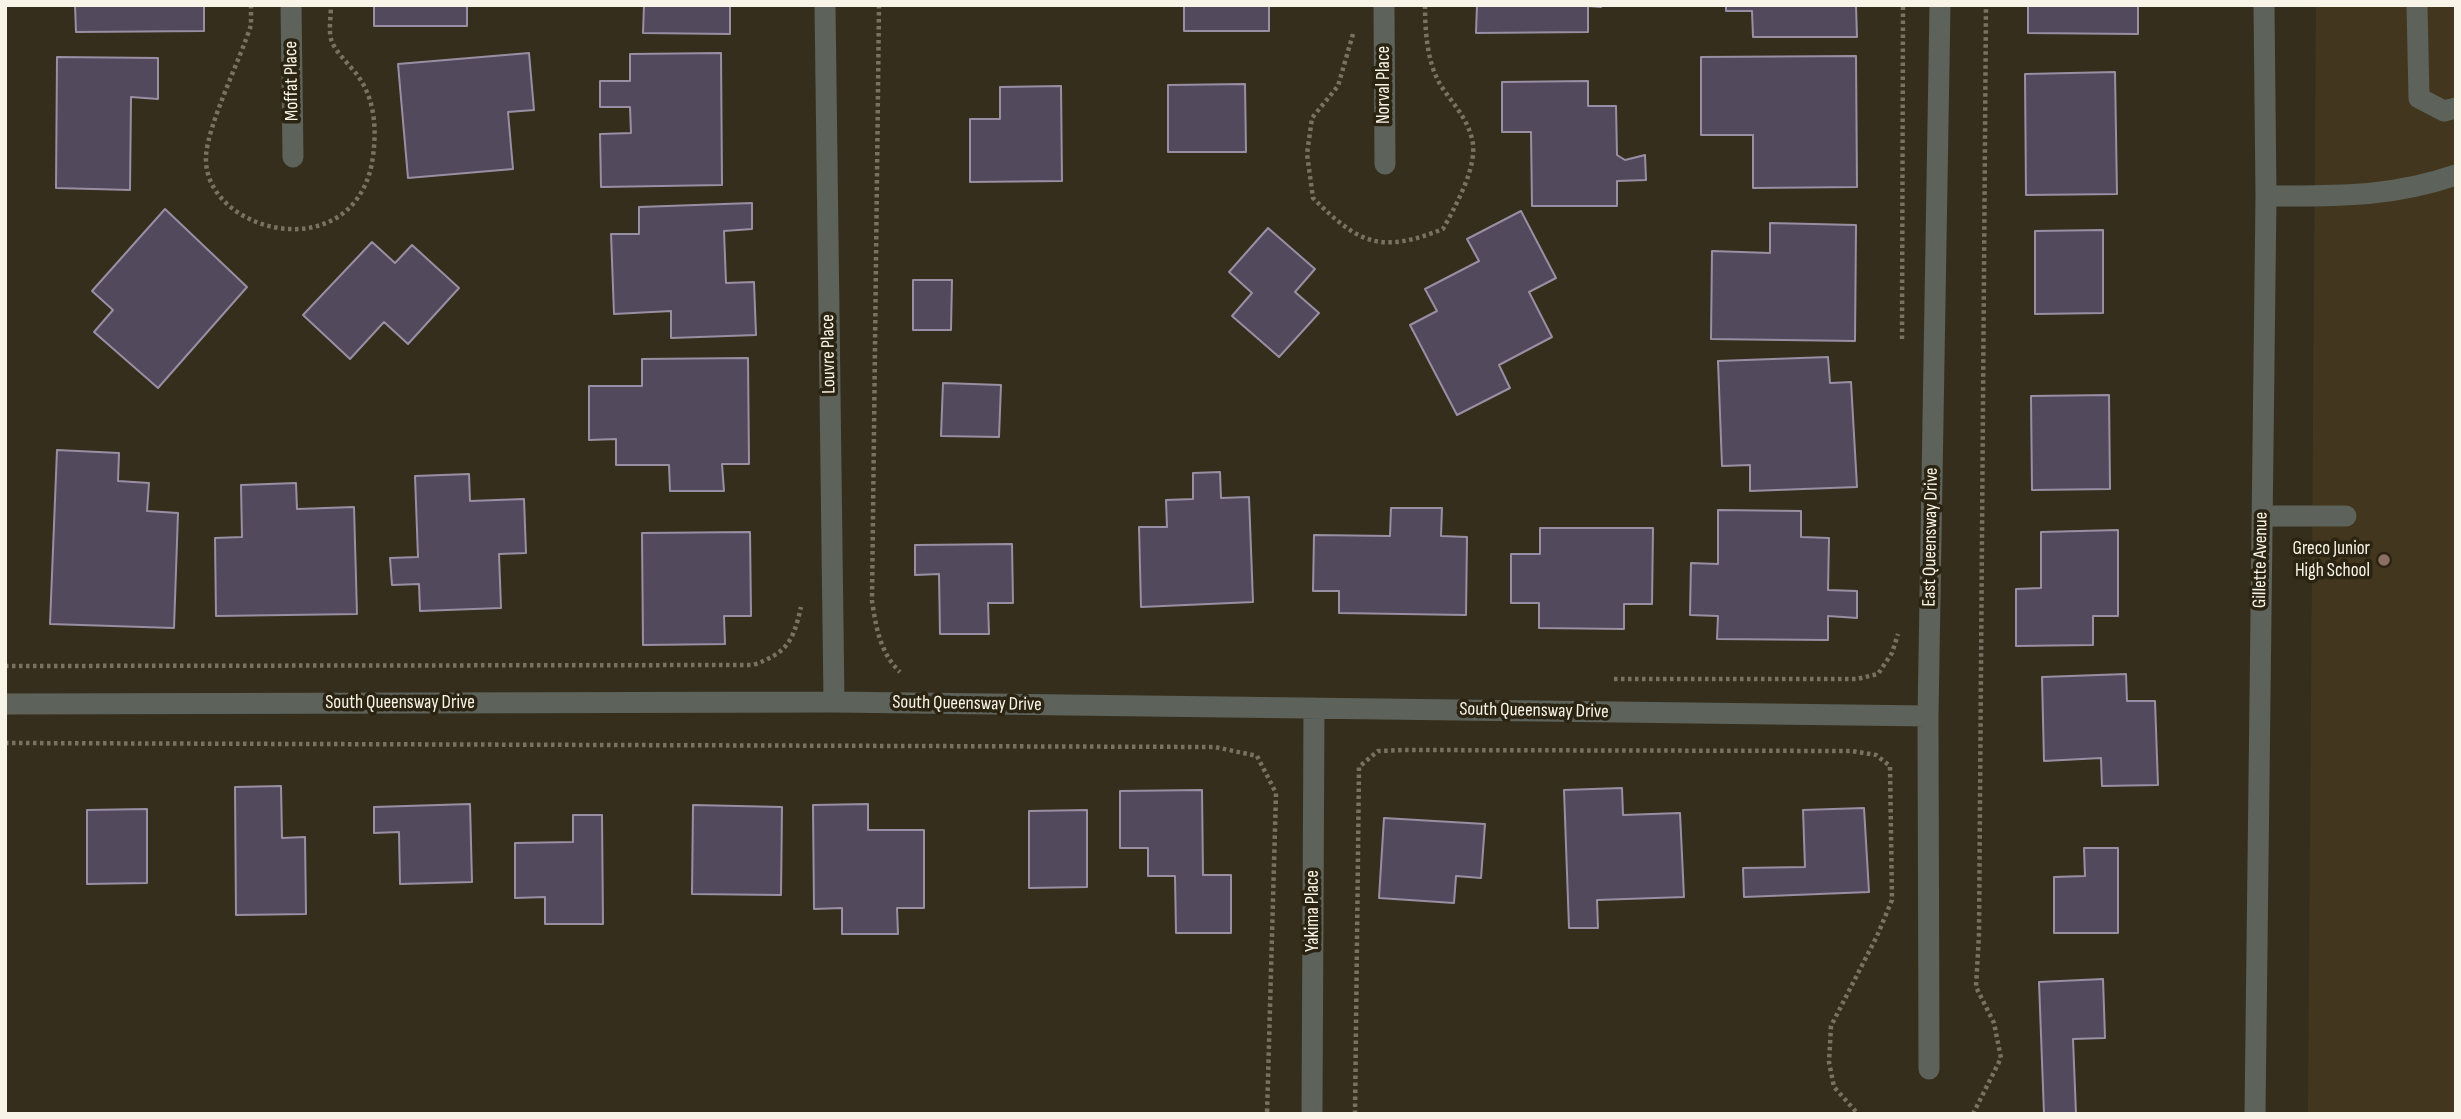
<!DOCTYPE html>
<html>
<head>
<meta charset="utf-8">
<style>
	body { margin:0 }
	#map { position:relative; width:2461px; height:1119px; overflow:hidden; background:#362e1c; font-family:"Sofia Sans Condensed",sans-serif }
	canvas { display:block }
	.frame { position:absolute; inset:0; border:7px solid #f9f4e8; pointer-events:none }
</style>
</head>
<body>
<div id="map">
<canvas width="2461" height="1119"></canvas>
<div class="frame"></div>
</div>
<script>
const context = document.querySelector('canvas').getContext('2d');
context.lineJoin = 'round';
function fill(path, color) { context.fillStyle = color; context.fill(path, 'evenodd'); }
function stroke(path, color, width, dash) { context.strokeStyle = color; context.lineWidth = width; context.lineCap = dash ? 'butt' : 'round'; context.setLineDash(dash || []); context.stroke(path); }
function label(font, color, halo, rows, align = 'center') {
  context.font = font + ' "Sofia Sans Condensed",sans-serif'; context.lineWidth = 7; context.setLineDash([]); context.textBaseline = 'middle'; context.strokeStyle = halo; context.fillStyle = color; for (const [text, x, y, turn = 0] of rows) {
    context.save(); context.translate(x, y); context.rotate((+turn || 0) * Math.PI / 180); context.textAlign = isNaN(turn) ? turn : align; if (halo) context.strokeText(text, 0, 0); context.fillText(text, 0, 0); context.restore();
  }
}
fill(new Path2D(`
	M2316 5H2456V1114H2308Z`), '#42371e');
const building = new Path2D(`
	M75 5H204V31L76 32Z
	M374 5H467V26H374Z
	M644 5H730V34L643 33Z
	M1184 5H1269V31H1184Z
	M1477 5H1601V7L1588 6V32L1476 33Z
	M1726 5H1856L1857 37H1753L1752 11H1726Z
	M2028 5H2138V34L2028 33Z
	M529 53 534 110 508 112 513 169 408 178 398 64Z
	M721 53 722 185 601 187 600 134 631 133 630 107H600V81H630V54Z
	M1856 56 1857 187 1753 188V135H1701V57Z
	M57 57 158 58V99L131 97 130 190 56 188Z
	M2115 72 2117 194 2026 195 2025 74Z
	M1588 81V106H1616L1617 155 1625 160 1645 155 1646 180 1617 181V206H1532L1531 132H1502V82Z
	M1245 84 1246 152H1168V85Z
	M1061 86 1062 181 970 182V119H1000V87Z
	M752 203V229L724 231 726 283 754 282 756 335 671 338V311L614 314 611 234H639V207Z
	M165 209 247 287 158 388 94 332 113 310 92 291Z
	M1521 211 1556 278 1529 292 1552 337 1499 365 1510 388 1457 415 1410 325 1437 311 1425 289 1479 261 1467 239Z
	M1770 223 1856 225 1855 341 1711 339 1712 251 1770 253Z
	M1268 228 1315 269 1295 292 1319 313 1279 357 1232 316 1252 293 1229 272Z
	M2103 230V313L2035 314V231Z
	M372 242 395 263 412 245 459 288 408 344 384 322 350 359 303 315Z
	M913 280H952L951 330H913Z
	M1828 357 1830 383 1851 382 1857 487 1750 491V465L1722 466 1718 361Z
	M748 358 749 464H722L724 491H670L669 465H616V439L589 440V386H642V359Z
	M943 383 1001 385 999 437 941 436Z
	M2109 395 2110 489 2032 490 2031 396Z
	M57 450 119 453 118 481 149 483 147 511 178 513 174 628 50 624Z
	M1220 472 1221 498 1249 497 1253 602 1141 607 1139 527H1167L1166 500 1193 499V473Z
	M469 474 470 501 524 499 526 553 499 554 501 608 420 611 419 584 392 585 390 558 418 557 415 476Z
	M296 483 297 509 354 507 357 614 216 616 215 538 242 537 241 485Z
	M1391 508H1442L1441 536 1467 537 1466 615 1339 613V591H1313L1314 535 1390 536Z
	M1718 510 1801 511V537L1829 538 1828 590 1857 591V618L1828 616V640L1717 639 1718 616 1690 615 1691 563 1718 564Z
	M1540 528H1653L1652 604H1624V629L1539 628V603H1511V554H1540Z
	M2118 530V616H2093V645L2016 646V589L2041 588V532Z
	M750 532 751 616H724L725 644 643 645 642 533Z
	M1012 544 1013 603H988L989 634H940L939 574 915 575V545Z
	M2126 674 2127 701H2155L2158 785 2102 786 2101 758 2044 761 2042 677Z
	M281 786 282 838 305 837 306 914 236 915 235 787Z
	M1622 788 1623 815 1680 813 1684 897 1597 900 1598 928H1569L1564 790Z
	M1202 790 1203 875H1231V933H1176L1175 876H1148V848H1120V791Z
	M470 804 472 882 400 884 399 832 374 833V807Z
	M868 804V830H924V908H897L898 934H842V908L814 909 813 805Z
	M693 805 782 807 781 895 692 894Z
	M1864 808 1869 892 1744 897 1743 868 1805 867 1803 810Z
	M147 809V883L87 884V810Z
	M1087 810V887L1029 888V811Z
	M573 815H602L603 924H545V897L515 898V843L573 842Z
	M1384 818 1485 824 1481 878 1456 876 1454 903 1379 898Z
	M2084 848H2118V933H2054V877L2085 876Z
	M2103 979 2105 1038 2073 1039 2076 1114H2044L2039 982Z`);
fill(building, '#53495c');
stroke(building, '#998fa4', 2);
stroke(new Path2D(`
	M251 5V25C240 60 208 124 206 156 202 232 351 270 372 163 377 133 376 101 358 76 350 65 337 54 332 42 328 33 331 16 331 5
	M879 5 872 601C876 627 880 653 900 672
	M1353 34 1338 86 1312 118 1307 154 1313 198C1359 244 1380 254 1443 229 1455 207 1479 165 1472 139 1467 117 1451 102 1440 84 1427 62 1425 30 1425 5
	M1902 339 1903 5
	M5 666 753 665C787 653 793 642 801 607
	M1614 679H1857L1878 674 1892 653 1898 634
	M5 743 1215 747 1257 756 1276 793 1267 1114
	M1355 1114 1359 767 1378 751 1404 750 1852 751 1876 755 1890 766 1892 900 1877 936 1831 1026 1829 1062 1834 1087 1858 1114
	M1973 1114 2001 1058 1994 1023 1976 987 1979 935 1986 5`), '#797262', 4.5, [3.5, 3.5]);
stroke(new Path2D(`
	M291 5 293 157
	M825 5 834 702
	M1384 5 1385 164
	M2417 5 2419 98 2444 111 2456 108
	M2266 196C2335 196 2388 198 2456 175
	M2262 516H2346
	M5 704 834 702 1928 716
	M1929 1069 1928 716 1940 5
	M1312 1114 1314 708
	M2255 1114 2266 196 2264 5`), '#5d625a', 21);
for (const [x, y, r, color] of [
	[2384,560,7,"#8d6e63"]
]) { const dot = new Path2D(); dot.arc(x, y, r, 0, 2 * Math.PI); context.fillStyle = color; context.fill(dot); stroke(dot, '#2c2412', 2.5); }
label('19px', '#f9f4e8', '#2c2412', [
	["Moffat Place",292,81,-91],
	["Norval Place",1384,85,-90],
	["Louvre Place",829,354,-91],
	["East Queensway Drive",1931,537,-89],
	["Gillette Avenue",2261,560,-89],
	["South Queensway Drive",400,703],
	["South Queensway Drive",967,704,1],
	["South Queensway Drive",1534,711,1],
	["Yakima Place",1313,911,-90]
]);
label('19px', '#f9f4e8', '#2c2412', [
	["Greco Junior",2370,549],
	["High School",2370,571]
], 'right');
</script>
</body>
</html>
